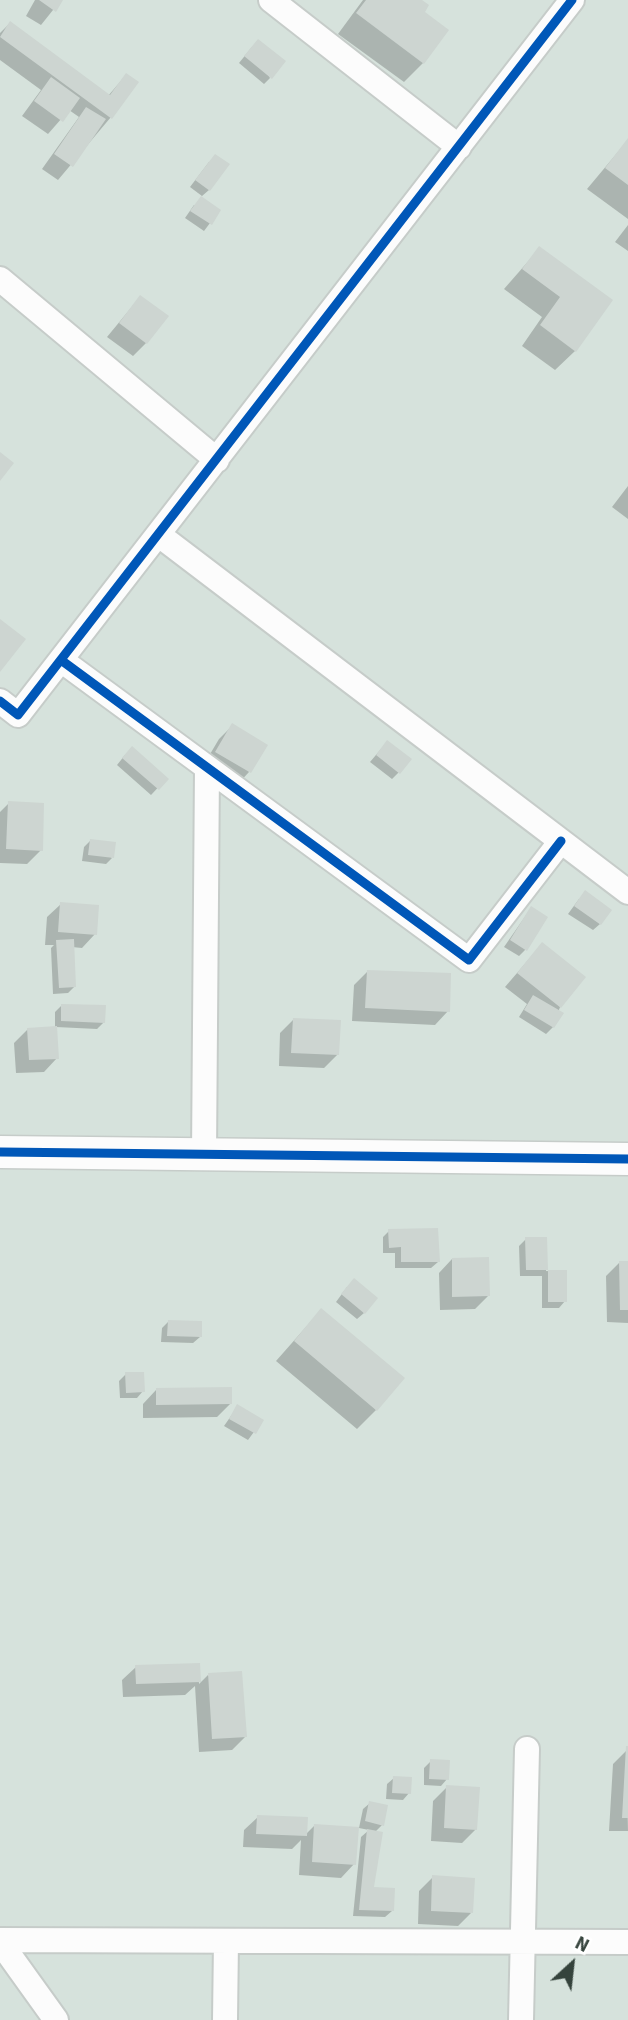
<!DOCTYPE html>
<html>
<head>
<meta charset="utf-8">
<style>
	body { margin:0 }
	#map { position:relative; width:628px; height:2020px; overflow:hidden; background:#e8eeeb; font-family:"Source Sans 3",sans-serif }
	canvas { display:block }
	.north { position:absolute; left:537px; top:1929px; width:70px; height:70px; -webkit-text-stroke:5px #fff; paint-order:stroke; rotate:27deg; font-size:19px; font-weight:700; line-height:28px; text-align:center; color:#35433c }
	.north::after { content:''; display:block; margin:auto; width:24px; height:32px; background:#35433c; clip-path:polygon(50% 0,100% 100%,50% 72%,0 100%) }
</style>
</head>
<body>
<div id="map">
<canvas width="628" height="2020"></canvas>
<div class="north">N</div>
</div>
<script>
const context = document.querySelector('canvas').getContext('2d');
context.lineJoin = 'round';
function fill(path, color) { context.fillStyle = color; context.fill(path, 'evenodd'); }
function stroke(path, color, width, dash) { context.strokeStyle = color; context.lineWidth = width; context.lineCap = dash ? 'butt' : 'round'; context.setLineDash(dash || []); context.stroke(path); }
fill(new Path2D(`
	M0 0H628V2020H0Z`), '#d6e2dc');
fill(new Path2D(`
	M35 0H61L41 25 26 16Z
	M363 0H419L423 63 404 82 338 34Z
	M10 23 108 96 126 75 111 117 58 180 42 169 79 117 69 110 48 134 22 116 41 90 0 60V33Z
	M252 47 270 78 264 84 239 63Z
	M628 140V219L587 189Z
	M209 162V190L202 196 190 187Z
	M194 205 219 211 204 231 185 218Z
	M628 225V251L615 242Z
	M539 249 611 301 575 351 555 370 522 346 542 317 504 289Z
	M140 297 146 343 133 356 107 337Z
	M628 486V519L612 507Z
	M232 726 249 772 236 786 203 766 219 739Z
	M381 749 399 772 392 779 370 762Z
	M125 755 166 779 151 795 117 765Z
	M9 803 41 850 27 864 0 863V812Z
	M90 841 112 858 106 864 82 861 84 847Z
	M579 899 600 924 593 930 568 914Z
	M61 904 95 934 82 948 72 947 75 986 68 993 53 994 51 948 54 945H45L47 917Z
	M531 908 525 950 519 956 504 947Z
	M542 944 560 1007 553 1027 546 1034 519 1017 527 1004 505 987Z
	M367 972 448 1011 435 1025 352 1021 354 985Z
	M62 1005 104 1022 97 1029 56 1027 57 1058 44 1072 16 1073 14 1043 28 1029 55 1028V1012Z
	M293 1020 338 1054 324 1068 279 1066 280 1033Z
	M389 1231 438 1262 431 1268H395V1253H383V1237Z
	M526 1239H546V1271L565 1272V1301L559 1308H542V1276H520L519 1246Z
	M452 1259 488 1296 475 1309 440 1310 439 1273Z
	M619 1263H628V1323L607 1322 606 1276Z
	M347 1287 364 1313 357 1319 336 1302Z
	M321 1310 376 1410 357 1429 276 1361Z
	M168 1322 200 1337 193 1343 161 1342 162 1328Z
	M126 1374 143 1391 137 1398H120L119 1381Z
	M156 1390 231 1403 217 1417 143 1418V1404Z
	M238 1406 262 1421 248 1440 224 1426Z
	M198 1664 199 1684 208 1675 245 1737 232 1750 199 1752 195 1686 185 1695 123 1697 122 1680 136 1667Z
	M626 1751 628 1831H609L613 1764Z
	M431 1761 447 1779 441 1786 424 1785V1768Z
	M394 1778 409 1793 403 1800 386 1799 387 1784Z
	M447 1787 476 1829 462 1843 431 1841 433 1801Z
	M370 1803 382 1825 375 1832 372 1888 392 1911 385 1917 353 1916 361 1837 369 1830 359 1828 363 1809Z
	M258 1817 305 1835 315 1825 354 1864 341 1878 299 1875 301 1840 292 1849 243 1847 244 1830Z
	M433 1877 471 1913 458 1926 418 1924 419 1891Z`), '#0003');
fill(new Path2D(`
	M39 0H63L56 12Z
	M366 0H422L429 5 425 12 449 30 424 64 356 13Z
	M10 21 110 95 126 73 139 82 112 119 0 37Z
	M258 39 286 61 272 79 244 56Z
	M51 77 80 98 63 122 34 101Z
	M86 107 106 119 73 167 54 154Z
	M628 138V185L605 168Z
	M215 154 230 164 210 191 195 180Z
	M201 196 221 210 212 225 190 211Z
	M539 246 613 300 576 352 540 325 560 297 522 269Z
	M140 295 169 316 147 344 119 323Z
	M0 452 14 463 0 481Z
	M0 619 26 639 0 672Z
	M232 723 268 745 251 773 215 752Z
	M387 740 412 759 400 774 376 755Z
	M132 746 169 779 159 790 122 758Z
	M8 801 44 803 43 851 6 849Z
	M90 839 116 842 114 858 88 855Z
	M585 890 612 910 601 925 574 906Z
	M60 902 99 905 97 935 58 932Z
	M531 906 548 917 527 951 510 940Z
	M74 939 76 987 59 988 56 940Z
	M542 942 586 977 561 1008 517 973Z
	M367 970 451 973 450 1012 365 1008Z
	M533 995 564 1013 554 1028 524 1010Z
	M61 1004 106 1005 105 1023 61 1021Z
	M293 1018 341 1020 339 1055 291 1053Z
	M57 1026 59 1059 29 1060 27 1028Z
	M438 1228 440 1262H401V1247L389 1248 388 1229Z
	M525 1237H547L548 1270H526Z
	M489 1257 490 1296 452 1297V1258Z
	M619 1261H628V1310H620Z
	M548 1270H567V1302H548Z
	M354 1278 378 1298 365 1314 341 1294Z
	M321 1308 405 1378 377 1411 294 1341Z
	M168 1320 202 1321V1337L167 1336Z
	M125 1372H144L145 1392 126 1393Z
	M232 1387V1404L156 1405V1388Z
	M237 1404 264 1420 256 1434 229 1419Z
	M200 1663 201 1682 136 1684 135 1665Z
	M242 1671 247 1737 212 1739 208 1673Z
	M626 1746H628V1818H622Z
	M430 1759 450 1760 449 1780 429 1779Z
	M393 1776 412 1777 411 1794 392 1793Z
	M446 1785 480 1787 477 1830 444 1828Z
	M369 1801 388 1805 384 1826 365 1821Z
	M257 1815 308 1817 307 1836 256 1834Z
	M314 1824 359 1827 356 1865 312 1862Z
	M367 1829 383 1832 374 1887 395 1888 394 1911 359 1910Z
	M432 1875 475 1878 473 1913 431 1911Z`), '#cdd5d1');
const minor = new Path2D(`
	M271 0 459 147
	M0 279 217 460
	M159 535 628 892
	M61 660 469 960 561 841
	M0 701 18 715 572 0
	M204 1155 207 768
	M0 1940 628 1942
	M0 1942 56 2020
	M225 2020 226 1941
	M521 2020 527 1749`);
const tertiary = new Path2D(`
	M0 1152 628 1159`);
stroke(minor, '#c6ccc9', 28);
stroke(tertiary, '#c6ccc9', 35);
stroke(minor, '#fcfcfc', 24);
stroke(tertiary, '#fcfcfc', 32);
stroke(new Path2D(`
	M61 660 469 960 561 841
	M0 701 18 715 572 0
	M0 1152 628 1159`), '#0057b8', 9);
</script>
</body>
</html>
